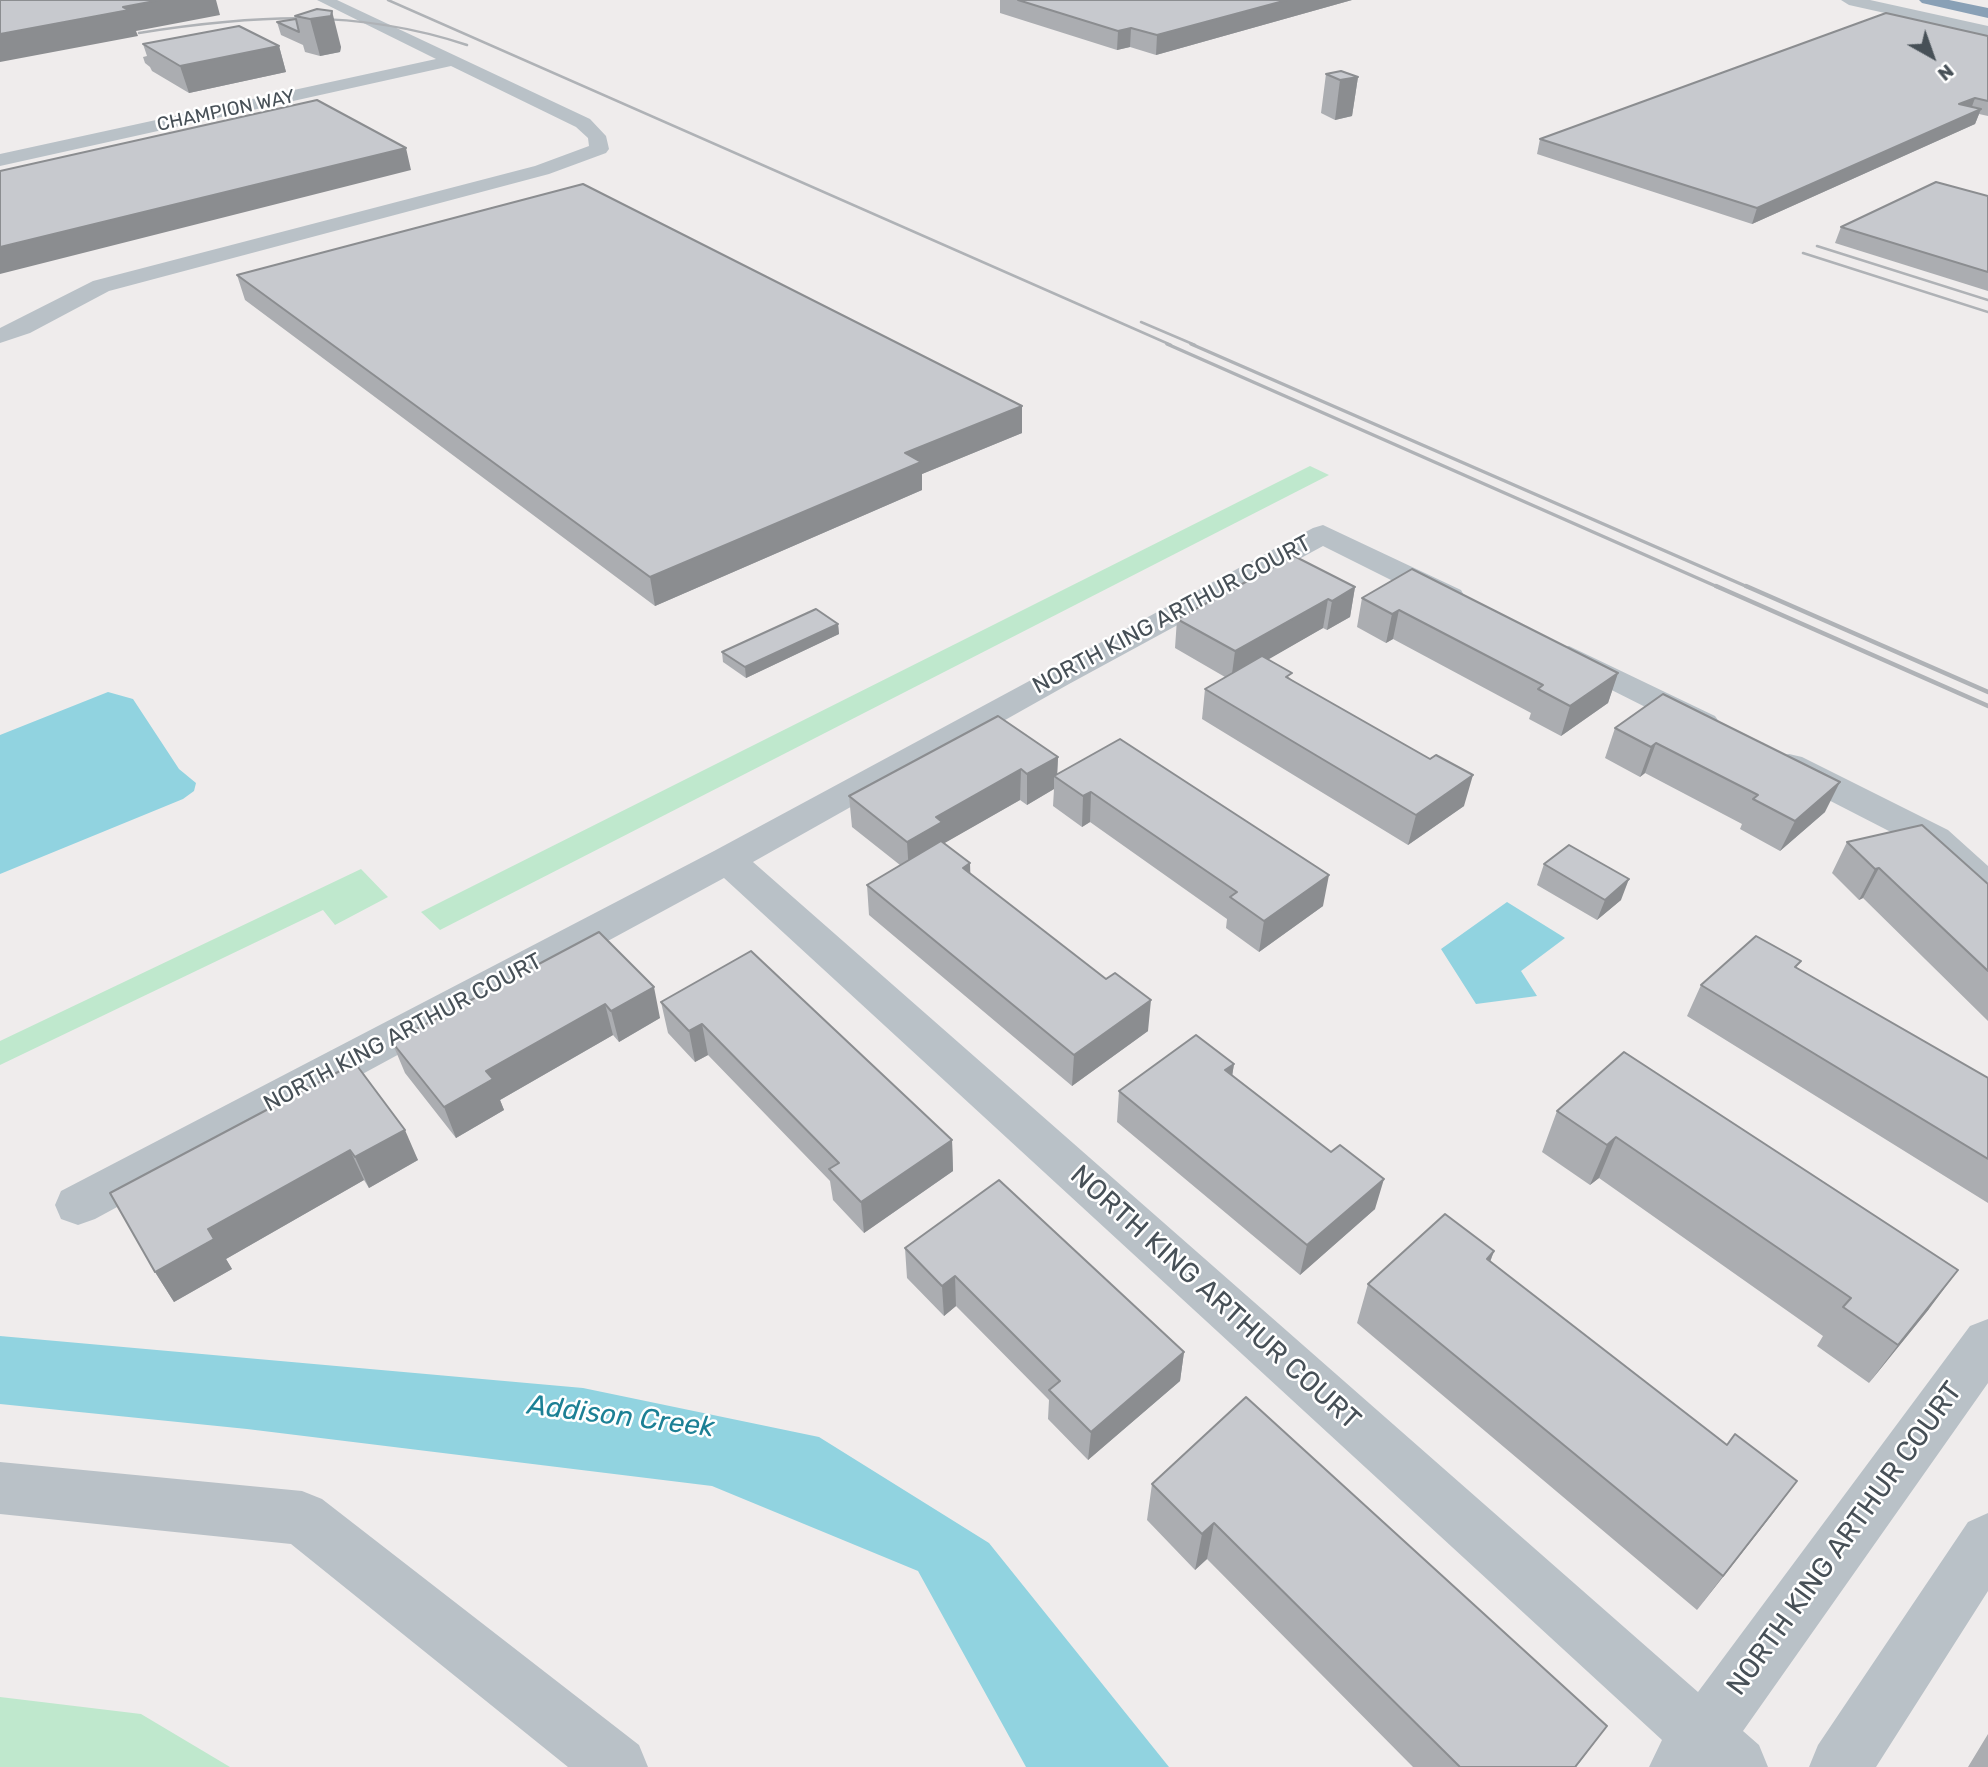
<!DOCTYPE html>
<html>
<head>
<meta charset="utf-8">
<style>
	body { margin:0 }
	#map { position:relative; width:1988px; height:1767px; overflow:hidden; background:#efecec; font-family:Rubik,sans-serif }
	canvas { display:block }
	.north { position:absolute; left:1897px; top:21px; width:70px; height:70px; -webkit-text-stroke:5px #fff; paint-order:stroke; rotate:140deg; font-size:19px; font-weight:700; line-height:28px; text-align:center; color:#475057 }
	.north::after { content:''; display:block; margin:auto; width:24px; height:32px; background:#475057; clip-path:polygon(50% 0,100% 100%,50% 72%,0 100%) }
</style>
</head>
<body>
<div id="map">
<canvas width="1988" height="1767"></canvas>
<div class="north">N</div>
</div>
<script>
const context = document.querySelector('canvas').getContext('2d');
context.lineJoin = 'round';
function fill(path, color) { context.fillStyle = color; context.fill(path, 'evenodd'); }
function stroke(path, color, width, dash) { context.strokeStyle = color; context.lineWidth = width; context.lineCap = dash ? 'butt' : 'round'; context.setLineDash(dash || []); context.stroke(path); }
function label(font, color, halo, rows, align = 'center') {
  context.font = font + ' Rubik,sans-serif'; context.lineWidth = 5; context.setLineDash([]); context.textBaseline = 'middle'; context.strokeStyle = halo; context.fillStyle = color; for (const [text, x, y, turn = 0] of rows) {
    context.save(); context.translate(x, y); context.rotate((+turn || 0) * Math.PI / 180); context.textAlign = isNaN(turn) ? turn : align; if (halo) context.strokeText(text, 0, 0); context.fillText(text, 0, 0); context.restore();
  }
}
fill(new Path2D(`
	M1310 466 1329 475 440 930 421 912Z
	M361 869 388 897 335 925 323 910 0 1065V1041Z
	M0 1697 141 1714 230 1767H0Z`), '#bfe8cd');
fill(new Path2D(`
	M108 692 133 699 179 769 196 783 194 791 183 799 0 874V735Z
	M1507 902 1565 938 1521 971 1537 996 1476 1004 1441 949Z
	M0 1336 583 1388 819 1437 989 1543 1169 1767H1026L918 1571 712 1486 247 1429 0 1404Z`), '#91d3e0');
fill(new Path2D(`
	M317 0H337L590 119 606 136 609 149 606 153 549 174 109 291 30 333 0 343V328L93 281 535 166 589 146 588 138 576 127 451 66 0 166V154L436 59Z
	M1323 525 1461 590 1465 597 1461 604 1450 606 1439 604 1323 546 1069 684 753 862 1698 1692 1970 1326 1988 1319V1383L1743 1731 1759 1745 1768 1767H1649L1662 1740 724 878 95 1219 78 1225 61 1219 55 1205 61 1191 714 851 1313 528Z
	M1569 646 1715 716 1720 723 1715 730 1703 733 1691 730 1558 663 1553 656 1558 649Z
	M1789 754 1802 757 1948 830 1988 866V901L1974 897 1922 848 1776 773 1771 765 1776 757Z
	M0 1462 302 1491 322 1499 639 1745 648 1767H568L291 1544 0 1514Z
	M1988 1513V1591L1876 1767H1809L1818 1745 1968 1522Z`), '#b9c1c7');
fill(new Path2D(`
	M1841 0H1870L1988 26V36L1849 5Z`), '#b9c1c7');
fill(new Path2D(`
	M1919 0H1949L1988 8V18L1922 3Z`), '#89a0b6');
stroke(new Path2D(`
	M388 0 1171 345
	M139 33C253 15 356 8 467 45
	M1817 246 1988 300
	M1803 253 1988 312
	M1141 322 1195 345`), '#afb2b6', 2.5);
stroke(new Path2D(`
	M1167 344 1720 588
	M1191 344 1750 588`), '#afb2b6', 3.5);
stroke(new Path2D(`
	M1716 586 1988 706
	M1746 586 1988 692`), '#afb2b6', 4.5);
fill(new Path2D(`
	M1000 0H1352L1156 55 1130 47 1117 50 1000 13Z
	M317 9 341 47 340 52 320 56 305 52 303 45 281 35 277 22 296 19 295 16Z
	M1988 36V116L1979 114 1975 124 1752 224 1537 154 1540 139Z
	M143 44 279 46 286 72 189 93 152 71 150 67 145 63 143 57 147 56Z
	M1326 74 1358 77 1352 116 1335 120 1321 113Z
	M1988 196V291L1835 243 1841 227Z
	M237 275 1022 433 922 474V490L655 606 245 300Z
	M1355 587 1350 617 1327 630 1323 628 1268 659 1291 679 1464 806 1408 845 1202 719 1205 689 1225 677 1175 648 1177 619Z
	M1362 598 1618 673 1608 703 1561 736 1529 719 1531 713 1393 639 1386 643 1357 627Z
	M838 624 839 634 746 678 723 662 722 652Z
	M1663 694 1825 812 1780 851 1740 829 1742 824 1645 773 1640 777 1605 758 1615 728Z
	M1058 757 1057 774 1323 906 1259 952 1226 928 1227 919 1090 822 1082 827 1053 806 1054 789 1027 805 1020 800 944 843 970 863V874L1148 1031 1072 1086 869 915 867 885 900 865 852 827 849 796Z
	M1847 842 1988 884V1021L1863 898 1859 900 1832 873Z
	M1544 864 1621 900 1597 920 1537 885Z
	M599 932 660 1018 619 1042 613 1035 500 1100 504 1110 456 1138 405 1073 392 1042Z
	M1797 968 1988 1078V1203L1687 1016 1701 985Z
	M661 1002 952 1140 953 1171 864 1233 833 1200 830 1181 708 1055 695 1062 668 1033Z
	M1624 1052 1929 1309 1869 1383 1817 1346 1823 1336 1599 1178 1590 1185 1542 1152 1557 1111Z
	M355 1063 418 1160 369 1188 364 1180 226 1259 232 1269 174 1302 155 1272Z
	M1234 1064 1232 1076 1331 1152 1375 1209 1300 1275 1117 1122 1119 1091Z
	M905 1248 1184 1352 1180 1381 1088 1460 1048 1419 1049 1400 956 1306 944 1316 907 1278Z
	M1494 1251 1490 1262 1727 1445 1797 1481 1770 1517 1697 1610 1357 1323 1368 1284Z
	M1246 1397 1576 1767H1413L1207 1559 1195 1570 1147 1520 1152 1484Z
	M1988 1734V1767H1968Z`), '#abadb1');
fill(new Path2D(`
	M160 0H216L220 15 136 31 138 36 0 62V34L123 7Z
	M1287 0H1352L1156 55 1157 35Z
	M332 11 341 47 340 52 320 56 310 19Z
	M1131 28 1130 47 1117 50 1118 31Z
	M279 46 286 72 189 93 180 66Z
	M1358 77 1352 116 1335 120 1340 80Z
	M1975 98 1970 112 1959 104Z
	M1981 109 1975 124 1752 224 1757 208Z
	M406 148 411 170 0 274V247Z
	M1022 406V433L922 474V490L655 606 650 577 905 453Z
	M1355 587 1350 617 1327 630 1332 601Z
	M1328 599 1323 628 1231 681 1235 651Z
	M1399 610 1393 639 1386 643 1392 614Z
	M838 624 839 634 746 678 745 667Z
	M1618 673 1608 703 1561 736 1570 706Z
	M1656 743 1645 773 1640 777 1651 747Z
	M1058 757 1057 778 1054 776V789L1027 805V774Z
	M1021 769 1020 800 943 844 909 873 907 842 936 817Z
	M1473 775 1464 806 1408 845 1416 815Z
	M1840 782 1825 812 1780 851 1795 821Z
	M1091 792 1090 822 1082 827 1083 796Z
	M970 863 971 894 963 868Z
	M1879 868 1863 898 1859 900 1875 869Z
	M1329 875 1323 906 1259 952 1264 921Z
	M1629 879 1621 900 1597 920 1605 900Z
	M654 987 660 1018 619 1042 611 1011Z
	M1151 1000 1148 1031 1072 1086 1074 1055Z
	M605 1004 613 1035 500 1100 504 1110 456 1138 444 1107 486 1071Z
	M702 1024 708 1055 695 1062 689 1031Z
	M1234 1064 1229 1095 1225 1070Z
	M405 1130 418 1160 369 1188 355 1157Z
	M1616 1137 1599 1178 1590 1185 1607 1145Z
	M952 1140 953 1171 864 1233 861 1202Z
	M350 1150 364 1180 226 1259 232 1269 174 1302 155 1272 208 1229Z
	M1384 1179 1375 1209 1300 1275 1307 1245Z
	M1494 1251 1479 1291 1487 1259Z
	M1958 1270 1929 1309 1869 1383 1898 1345Z
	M955 1276 956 1306 944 1316 942 1286Z
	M1184 1352 1180 1381 1088 1460 1091 1432Z
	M1797 1481 1770 1517 1697 1610 1723 1576Z
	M1214 1523 1207 1559 1195 1570 1202 1534Z
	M1607 1726 1576 1767H1575Z`), '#8b8d90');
const building = new Path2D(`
	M0 0H160L123 7 129 10 0 34Z
	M1018 0H1287L1157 35 1131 28 1118 31Z
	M317 9 332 11 331 16 310 19 295 16Z
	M1886 13 1988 36V101L1975 98 1959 104 1981 109 1757 208 1540 139Z
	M296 19 299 32 277 22Z
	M239 26 279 46 180 66 143 44Z
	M1341 71 1358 77 1340 80 1326 74Z
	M317 100 406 148 0 247V171Z
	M1936 182 1988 196V272L1841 227Z
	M583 184 1022 406 905 453 921 462 650 577 237 275Z
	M1294 556 1355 587 1332 601 1328 599 1235 651 1177 619Z
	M1412 569 1618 673 1570 706 1538 689 1543 685 1399 610 1392 614 1362 598Z
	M816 609 838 624 745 667 722 652Z
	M1262 656 1292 673 1286 677 1430 759 1436 755 1473 775 1416 815 1205 689Z
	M1663 694 1840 782 1795 821 1753 799 1758 795 1656 743 1651 747 1615 728Z
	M998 716 1058 757 1027 774 1021 769 936 817 942 822 907 842 849 796Z
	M1120 739 1329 875 1264 921 1230 897 1237 892 1091 792 1083 796 1054 776Z
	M1922 825 1988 884V971L1879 868 1875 869 1847 842Z
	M941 841 970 863 963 868 1106 979 1115 973 1151 1000 1074 1055 867 885Z
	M1569 845 1629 879 1605 900 1544 864Z
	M599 932 654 987 611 1011 605 1004 486 1071 493 1079 444 1107 392 1042Z
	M1756 936 1801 961 1795 967 1988 1078V1159L1701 985Z
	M751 951 952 1140 861 1202 829 1169 839 1163 702 1024 689 1031 661 1002Z
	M1196 1035 1234 1064 1225 1070 1331 1152 1340 1145 1384 1179 1307 1245 1119 1091Z
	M1624 1052 1958 1270 1898 1345 1843 1307 1851 1298 1616 1137 1607 1145 1557 1111Z
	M355 1063 405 1130 355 1157 350 1150 208 1229 214 1239 155 1272 110 1193Z
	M999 1180 1184 1352 1091 1432 1049 1390 1060 1381 955 1276 942 1286 905 1248Z
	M1445 1214 1494 1251 1487 1259 1727 1445 1735 1434 1797 1481 1723 1576 1368 1284Z
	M1246 1397 1607 1726 1575 1767H1460L1214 1523 1202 1534 1152 1484Z`);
fill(building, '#c7c9ce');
stroke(building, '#8b8d90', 2);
label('19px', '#475057', '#fff', [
	["CHAMPION WAY",226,111,-12]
]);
label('23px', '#475057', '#fff', [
	["NORTH KING ARTHUR COURT",1172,615,-28],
	["NORTH KING ARTHUR COURT",403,1033,-28]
]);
label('28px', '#475057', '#fff', [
	["NORTH KING ARTHUR COURT",1215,1298,42],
	["NORTH KING ARTHUR COURT",1845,1539,-54]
]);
label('italic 28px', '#1c8095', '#fff', [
	["Addison Creek",621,1417,7]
]);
</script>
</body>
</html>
